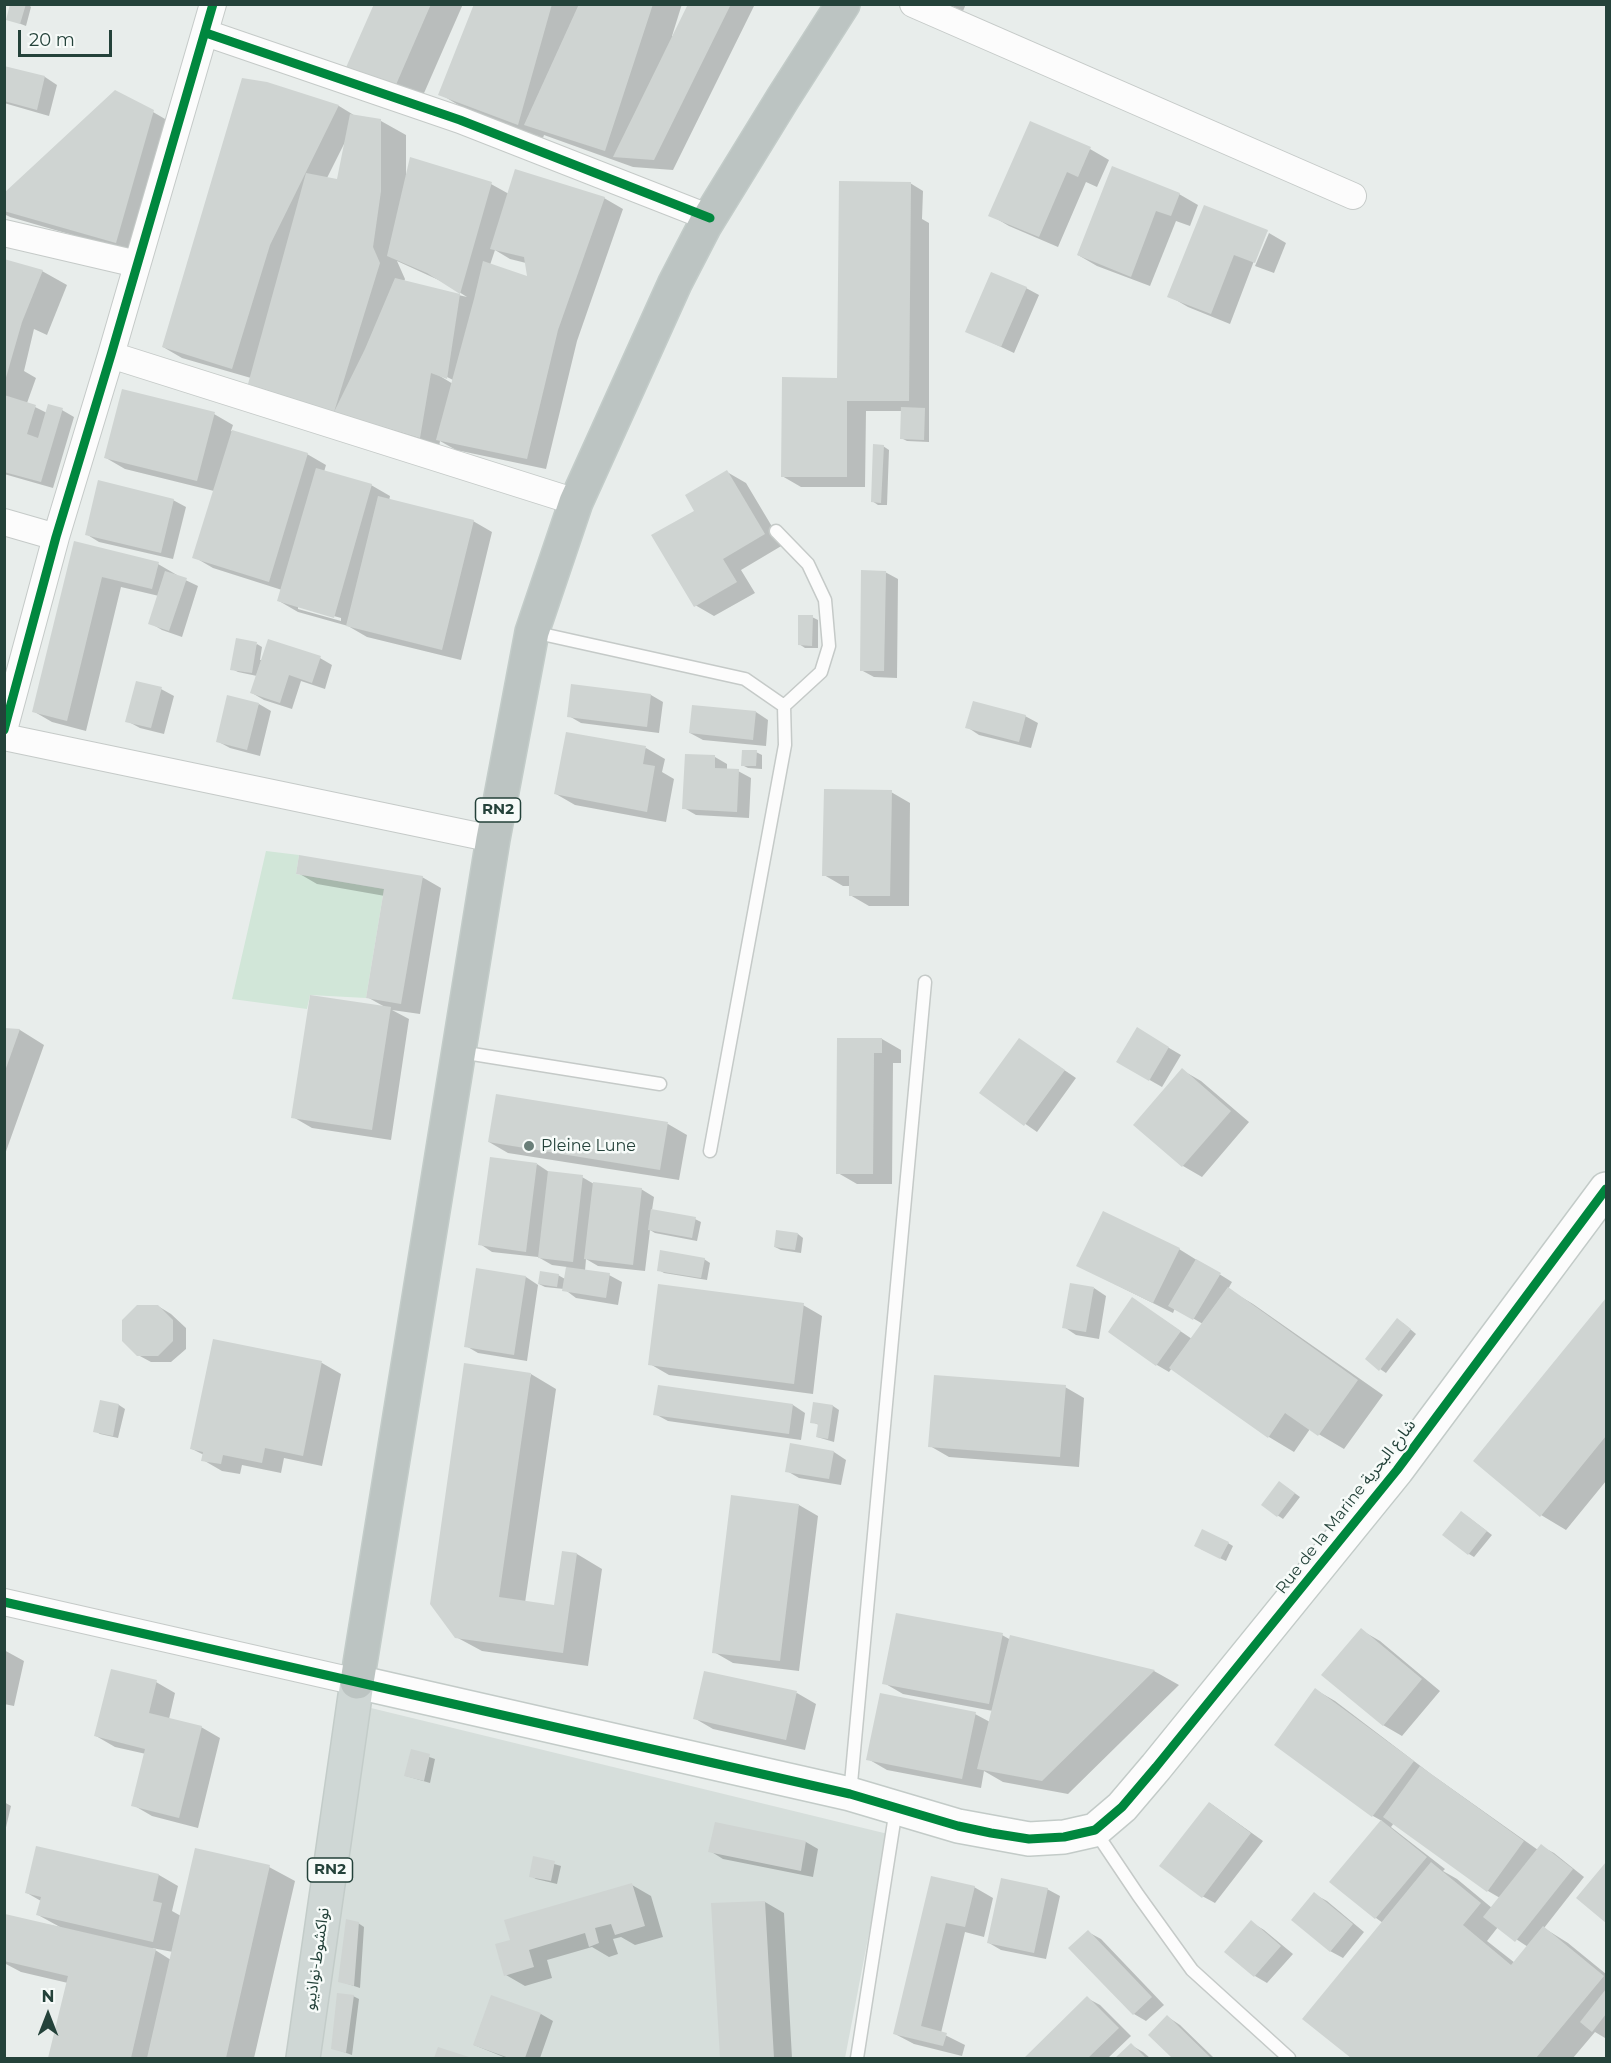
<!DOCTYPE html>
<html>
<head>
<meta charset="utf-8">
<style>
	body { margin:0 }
	#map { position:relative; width:1611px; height:2063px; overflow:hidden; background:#e8edeb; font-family:Montserrat,sans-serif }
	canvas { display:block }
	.frame { position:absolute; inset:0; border:6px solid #24423a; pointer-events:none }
	.north { position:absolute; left:18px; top:1985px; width:60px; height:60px; -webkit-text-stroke:4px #f7fbf9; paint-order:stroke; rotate:0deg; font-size:16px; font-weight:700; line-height:24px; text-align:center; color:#24423a }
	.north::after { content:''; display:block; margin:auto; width:21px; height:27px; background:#24423a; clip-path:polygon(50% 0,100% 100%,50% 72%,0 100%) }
	.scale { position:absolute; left:18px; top:30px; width:94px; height:27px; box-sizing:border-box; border:3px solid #24423a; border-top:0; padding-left:8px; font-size:18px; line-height:21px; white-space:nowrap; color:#24423a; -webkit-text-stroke:4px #f7fbf9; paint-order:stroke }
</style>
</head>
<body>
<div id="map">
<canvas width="1611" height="2063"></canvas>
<div class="frame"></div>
<div class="north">N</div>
<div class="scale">20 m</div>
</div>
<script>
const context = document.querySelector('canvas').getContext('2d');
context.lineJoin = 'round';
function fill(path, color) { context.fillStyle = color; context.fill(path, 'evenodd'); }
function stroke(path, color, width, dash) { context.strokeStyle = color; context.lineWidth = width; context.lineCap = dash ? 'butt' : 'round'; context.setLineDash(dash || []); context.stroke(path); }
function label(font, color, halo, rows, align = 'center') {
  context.font = font + ' Montserrat,"Noto Sans Arabic",sans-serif'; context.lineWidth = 5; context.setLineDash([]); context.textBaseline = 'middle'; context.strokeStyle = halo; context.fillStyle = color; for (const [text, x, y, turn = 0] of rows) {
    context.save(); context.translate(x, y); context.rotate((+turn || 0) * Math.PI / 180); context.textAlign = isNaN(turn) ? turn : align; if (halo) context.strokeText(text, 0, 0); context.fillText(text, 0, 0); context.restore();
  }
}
fill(new Path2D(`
	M371 1708 888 1834 845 2058H312Z`), '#d6dedb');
fill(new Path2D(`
	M266 851 299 855 296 874 384 889 366 998 310 995 307 1009 232 999Z`), '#d1e6d8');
fill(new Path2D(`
	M12 4H28L31 7 26 26 8 19Z
	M376 4H463L421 100 371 86Z
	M476 4H682L672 36H674L690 4H755L673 170 633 167 544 135 543 138 465 109 440 94Z
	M948 4H966L963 11Z
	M4 67 45 77 57 85 49 116 4 103Z
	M267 84 339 106 357 117 381 121 406 135V175L491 184 509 194 604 198 623 209 577 341 546 469 456 450 440 441 439 447 275 398 250 383 251 378 182 358 163 347ZM345 142 338 180 327 178ZM495 250 510 259 526 263 529 279 490 265ZM397 261 443 282 467 297 404 282 405 279ZM441 374 453 380V384L440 376Z
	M153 112 172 123 135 253 10 217 4 214V195Z
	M1090 149 1109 160 1097 187 1086 182 1058 247 1009 226 990 215Z
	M910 183 923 191 922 219 929 223V442L907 441 901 438 902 411H866L865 487H801L782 476 839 379Z
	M1179 194 1198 205 1190 226 1176 221 1150 286 1097 266 1078 255Z
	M1204 207 1268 232H1265L1230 324 1188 307 1169 296Z
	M1269 233 1286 243 1274 273 1255 266Z
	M4 261 42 271 67 285 47 335 34 329 24 371 36 378 27 403 47 413 62 410 74 417 53 488 4 474Z
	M1026 288 1039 295 1014 353 967 331Z
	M214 414 233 425 231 431 307 454 326 465 324 472 371 485 390 496 389 501 473 521 492 532 461 660 367 637 348 626 298 612 279 601 282 590 213 568 194 557 214 491 125 469 106 458ZM298 606 341 618V621L298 609Z
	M883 446 889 450 887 505H878L872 501Z
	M727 472 746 483 783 545 741 570 755 593 714 616 695 605 696 511Z
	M173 500 186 507 173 559 99 542 86 534Z
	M75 543 158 564 177 575V576L198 586 182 637 162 630 150 623 159 596 121 587 86 731 52 722 33 711Z
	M885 572 898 579 897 678 874 677 861 670Z
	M812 617 818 620V648H805L799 644Z
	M257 644 262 647 260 660 320 658 332 665 325 689 301 681 292 709 264 700 252 693 257 676 238 672 232 669Z
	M572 686 651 695 663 702 659 733 581 723 569 716Z
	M161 689 174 696 164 734 140 728 127 721Z
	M259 704 271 711 260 756 230 748 217 741Z
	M693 706 756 712 768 720 766 746 703 740 690 733Z
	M1025 716 1038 723 1031 748 979 735 967 727Z
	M646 748 665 759 662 772 674 779 666 822 575 805 556 794Z
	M756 752 762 755V769L748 768 742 765Z
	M715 757 727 764V770L738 771 751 778 749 818 696 815 684 808Z
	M891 792 910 803 909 906H869L850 895V886H843L824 875Z
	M298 873 422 877 441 888 420 1014 392 1010 409 1019 391 1140 312 1128 293 1117 385 1007 367 997 385 896 317 884Z
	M4 1029 20 1030 44 1045 4 1157Z
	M1137 1029 1181 1055 1162 1087 1118 1062Z
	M839 1039H882L901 1050V1063H893L892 1184H857L838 1173Z
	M1020 1040 1076 1078 1037 1132 981 1093Z
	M1182 1070 1201 1081 1249 1122 1202 1177 1183 1166Z
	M668 1124 687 1135 679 1180 508 1153 489 1142Z
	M537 1164 549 1172 582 1177 594 1184 641 1189 654 1197 652 1210 695 1219 701 1222 697 1241 655 1233 650 1230 645 1271 598 1266 586 1259 585 1271 609 1275 622 1282 618 1305 576 1298 564 1289 545 1287 539 1284 558 1275 565 1279 567 1267 552 1265 538 1257 492 1252 480 1244Z
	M798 1234 803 1238 801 1253 781 1250 775 1247Z
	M1179 1249 1232 1282 1228 1289 1253 1304 1383 1395 1344 1449 1310 1429 1294 1452 1269 1437 1172 1368 1169 1372 1157 1365 1145 1307 1192 1339 1203 1324 1175 1308 1173 1313 1078 1266Z
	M704 1259 710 1263 707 1280 664 1273 659 1270Z
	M478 1270 526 1277 538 1285 527 1361 478 1353 466 1346Z
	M1094 1288 1106 1296 1099 1339 1076 1335 1064 1327Z
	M1606 1300V1481L1566 1530 1541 1515 1475 1461Z
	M803 1305 822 1316 813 1394 669 1375 650 1364Z
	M158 1306 171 1314 186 1328V1349L171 1362H151L138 1355Z
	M1403 1323 1416 1334 1386 1373 1380 1369Z
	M214 1340 322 1363 341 1374 322 1466 284 1458 281 1473 242 1465 240 1474 222 1471 203 1460 204 1455 192 1449Z
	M531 1374 556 1389 525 1603 556 1607 564 1552 577 1554 602 1569 588 1666 482 1651 456 1637Z
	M1065 1387 1084 1398 1079 1467 949 1457 930 1446Z
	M101 1402 119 1405 125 1409 118 1438 100 1434 95 1431Z
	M815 1404 833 1406 839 1410 834 1442 817 1437 819 1425 812 1422Z
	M793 1405 805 1413 801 1440 668 1421 655 1414Z
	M791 1445 834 1452 846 1460 841 1485 799 1478 787 1471Z
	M1285 1486 1300 1497 1283 1519 1277 1515Z
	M799 1505 818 1516 799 1671 733 1663 714 1652Z
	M1467 1516 1492 1535 1474 1557 1469 1554Z
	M1228 1543 1233 1546 1226 1561 1201 1549Z
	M1361 1630 1380 1641 1440 1691 1402 1736 1383 1725Z
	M1002 1635 1011 1640V1637L1154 1671 1179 1685 1068 1794 1003 1782 984 1771 981 1788 887 1770 868 1759 975 1714 990 1722 993 1711 903 1694 884 1683Z
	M4 1650 24 1661 14 1706 4 1704Z
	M156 1682 175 1693 169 1719 201 1727 220 1738 198 1828 152 1816 133 1805 146 1754 115 1747 96 1736Z
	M1316 1690 1335 1701 1431 1774 1538 1850 1541 1846 1554 1853 1584 1877 1544 1928 1568 1943 1606 1974 1605 2038 1595 2032 1573 2058H1353L1304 2019 1383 1923 1376 1918 1382 1821 1373 1816ZM1394 1823 1488 1891 1500 1898 1492 1908 1457 1879 1443 1871 1445 1869 1391 1827ZM1498 1927 1528 1947 1515 1963 1487 1941Z
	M797 1693 816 1704 805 1750 713 1729 694 1718Z
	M412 1751 435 1759 430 1783 406 1776Z
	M4 1802 11 1806 4 1836Z
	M1210 1803 1263 1841 1215 1903 1202 1896Z
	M716 1824 806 1842 818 1849 813 1877 723 1859 710 1851Z
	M534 1858 561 1866 557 1884 536 1879 531 1876Z
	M1606 1864V1921L1578 1897Z
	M269 1867 295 1881 254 2058H50L68 1983 21 1972 4 1963V1923L6 1916 60 1927 38 1915 41 1901 27 1893 159 1875 178 1886 172 1911 181 1916ZM152 1948 173 1952 171 1960Z
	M932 1878 974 1887 993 1898 984 1937 965 1932 941 2033 965 2045 962 2056 914 2044 895 2034Z
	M632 1885 651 1896 663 1937 635 1945 621 1937 613 1939 618 1954 609 1957 592 1947 547 1960 552 1978 525 1986 506 1975 512 1941Z
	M1047 1889 1060 1896 1046 1959 1001 1950 989 1943Z
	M1314 1894 1327 1901 1364 1932 1343 1958 1330 1951Z
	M765 1902 784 1913 792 2058H721L713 1905Z
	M1251 1922 1264 1930 1293 1954 1267 1983 1255 1976 1226 1952Z
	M358 1923 364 1927 360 1988 339 1981Z
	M1088 1932 1101 1939 1164 2005 1146 2021 1134 2014Z
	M353 1996 359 1999 352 2055 332 2048Z
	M1087 1998 1100 2005 1131 2036 1108 2058H1026Z
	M541 2014 553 2021 540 2058H506L474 2045Z
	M1168 2017 1180 2025 1214 2058H1174L1150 2035Z
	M1131 2045 1143 2052 1150 2058H1117Z`), '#0003');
fill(new Path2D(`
	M10 4H26L20 24 6 20Z
	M374 4H431L395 87 344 72Z
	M474 4H552L518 125 438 95Z
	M579 4H653L605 151 524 125Z
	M688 4H731L654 160 613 157Z
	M4 66 45 76 37 110 4 101Z
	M242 78 267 82 339 105 270 245 232 369 162 347Z
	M115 90 154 110 116 243 4 211V193Z
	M350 114 381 119V191L373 247 380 263 334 412 365 349 395 278 460 294 447 379 431 373 420 438 334 412 248 384 306 173 337 179Z
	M1030 121 1091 147 1078 177 1067 172 1039 237 988 216Z
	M410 157 492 182 460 294 427 273 387 256Z
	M1112 166 1180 193 1171 216 1156 211 1131 277 1077 255Z
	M515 169 605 197 558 330 527 459 436 440 474 299 483 261 527 276 524 257 490 249Z
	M839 181 911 182 909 401H847V477H781L782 377 837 378Z
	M1204 205 1268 230 1255 263 1234 255 1211 314 1167 297Z
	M4 259 43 270 22 322 5 381Z
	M991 272 1027 287 1001 347 965 332Z
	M122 389 215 412 197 481 104 458Z
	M4 395 36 405 27 434 38 438 48 404 63 408 41 482 4 472Z
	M901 407 925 408 924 440 900 439Z
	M232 430 308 453 269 582 192 558Z
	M873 444 884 445 881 503 871 502Z
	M316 468 372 484 334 618 277 601Z
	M727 470 765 534 723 559 737 582 694 607 651 535 694 511 685 495Z
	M98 480 174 499 161 553 85 535Z
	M378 496 474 520 442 650 346 626Z
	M74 541 159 562 152 589 102 577 67 721 32 712Z
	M861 570 886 571 884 671H860Z
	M165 571 187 578 169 631 148 624Z
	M798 615H813L812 646 798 645Z
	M236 638 257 642 252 673 230 670Z
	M268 639 321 656 312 683 289 675 280 703 250 693Z
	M136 681 162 687 151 728 125 722Z
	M571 684 651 694 647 727 567 717Z
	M227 695 259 703 247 750 216 742Z
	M973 701 1026 715 1019 742 965 728Z
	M692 705 756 711 753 740 689 733Z
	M566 732 646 746 643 764 655 766 647 812 554 794Z
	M742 750H757L756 766H741Z
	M685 754 715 755V768L739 769 737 812 682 809Z
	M824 789 892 790 890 896H849V876H822Z
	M299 855 423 876 401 1004 366 998 384 889 296 874Z
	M310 995 391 1007 372 1130 291 1118Z
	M1137 1027 1169 1047 1149 1081 1116 1062Z
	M4 1028 20 1029 5 1071H4Z
	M837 1038H882V1053H874L873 1174H836Z
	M1019 1038 1065 1070 1024 1126 979 1093Z
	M1182 1068 1231 1111 1182 1167 1133 1125Z
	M496 1094 668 1122 660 1170 488 1142Z
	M490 1157 537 1163 526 1252 478 1245Z
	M548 1171 583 1175 573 1262 538 1258Z
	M593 1182 642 1188 633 1265 584 1259Z
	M651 1209 696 1217 692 1238 648 1230Z
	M1103 1211 1180 1248 1153 1303 1076 1266Z
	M776 1230 798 1233 795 1250 774 1247Z
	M660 1250 705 1258 701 1278 657 1271Z
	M1196 1259 1221 1273 1193 1320 1168 1306Z
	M566 1267 610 1273 606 1298 562 1291Z
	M476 1268 526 1276 514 1355 464 1347Z
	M540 1271 559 1274 557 1287 538 1284Z
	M1070 1283 1094 1287 1086 1332 1062 1328Z
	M658 1284 804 1303 794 1384 648 1365Z
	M1228 1287 1358 1380 1318 1436 1285 1413 1268 1438 1169 1368Z
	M1132 1297 1181 1331 1156 1366 1108 1332Z
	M1606 1298V1436L1540 1517 1473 1461Z
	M137 1305H158L173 1320V1341L158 1356H137L122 1341V1320Z
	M1397 1318 1411 1329 1379 1371 1365 1359Z
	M213 1339 322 1361 303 1456 265 1448 262 1463 223 1455 221 1464 201 1461 203 1452 190 1449Z
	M464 1363 531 1373 499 1597 554 1605 562 1551 577 1553 563 1653 455 1638 430 1604Z
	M934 1375 1066 1385 1060 1457 928 1447Z
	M658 1385 793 1404 789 1434 653 1415Z
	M100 1400 119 1404 113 1436 93 1432Z
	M813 1402 833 1405 828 1439 816 1437 818 1424 810 1423Z
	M790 1443 834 1451 829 1479 785 1472Z
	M1279 1481 1295 1493 1277 1517 1261 1505Z
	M731 1495 799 1504 780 1661 712 1653Z
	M1461 1511 1487 1531 1468 1555 1442 1535Z
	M1202 1529 1229 1542 1220 1559 1194 1546Z
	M896 1613 1003 1633 989 1704 882 1684Z
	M1361 1628 1422 1679 1383 1726 1321 1675Z
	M1010 1635 1155 1670 1042 1781 977 1769Z
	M111 1669 157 1680 149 1713 202 1726 179 1818 131 1806 145 1749 94 1736Z
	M704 1671 797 1691 786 1740 693 1719Z
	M1315 1688 1414 1761 1372 1817 1274 1745Z
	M880 1693 976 1712 962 1779 866 1760Z
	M411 1749 430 1754 424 1781 404 1776Z
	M1420 1766 1524 1841 1487 1892 1383 1817Z
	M1209 1802 1251 1833 1202 1898 1159 1866Z
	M1381 1820 1427 1857 1375 1919 1329 1882Z
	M715 1822 806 1841 801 1871 708 1852Z
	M1541 1844 1573 1869 1515 1942 1483 1917Z
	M36 1846 159 1874 153 1901 162 1903 153 1942 36 1915 41 1897 25 1893Z
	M195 1848 270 1865 226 2058H147Z
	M533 1856 555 1861 551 1881 529 1877Z
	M1431 1862 1481 1903 1463 1925 1511 1965 1543 1926 1604 1976 1536 2058H1351L1302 2019Z
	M1606 1862V1923L1576 1898Z
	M931 1876 975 1886 965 1927 946 1923 921 2026 947 2033 943 2046 893 2034Z
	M1001 1878 1048 1888 1034 1953 987 1943Z
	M632 1883 645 1926 615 1935 611 1924 595 1928 599 1943 589 1947 585 1933 529 1950 534 1967 504 1976 495 1944 510 1940 504 1920Z
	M1314 1892 1353 1924 1330 1952 1291 1920Z
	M765 1901 774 2058H720L711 1903Z
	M5 1914 156 1949 131 2058H48L68 1976 4 1961Z
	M346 1919 359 1922 354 1986 338 1982Z
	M1251 1920 1281 1946 1254 1977 1224 1952Z
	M1088 1930 1152 1997 1133 2015 1068 1948Z
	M1606 1989V2014L1592 2032 1580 2022Z
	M337 1993 354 1995 346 2053 331 2049Z
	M491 1995 541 2013 525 2058H509L473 2045Z
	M1087 1996 1119 2028 1088 2058H1024Z
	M1167 2015 1211 2058H1172L1148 2035Z
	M1131 2043 1146 2058H1115Z
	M438 2047 472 2058H434Z`), '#cfd4d2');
const lane = new Path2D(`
	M776 531 808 564 825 600 829 646 821 672 784 706
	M533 632 745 679 784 706 785 745 710 1151
	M460 1052 660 1084
	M850 1794 925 982
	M1095 1831 1138 1895 1192 1970 1289 2058
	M857 2058 896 1809`);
const street = new Path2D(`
	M913 4 1353 196
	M206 33 460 120 710 218
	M4 233 137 264
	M111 355 576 502
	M4 522 56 537
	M4 730 56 537 111 355 213 4
	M4 737 493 839
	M4 1602 357 1682`);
const secondary = new Path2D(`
	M357 1682 850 1794 958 1826 1029 1839 1064 1837 1095 1830 1122 1807 1156 1767 1397 1470 1606 1189`);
const primary = new Path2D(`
	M303 2058 357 1682`);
const highway = new Path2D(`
	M357 1682 493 839 532 632 576 502 675 283 705 225 783 98 843 4`);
stroke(lane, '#c5cac8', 15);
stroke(street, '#c5cac8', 28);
stroke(secondary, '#c3cbc8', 36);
stroke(primary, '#c3ccc9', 36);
stroke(highway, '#c3ccc9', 36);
stroke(lane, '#fcfcfc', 12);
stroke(street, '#fcfcfc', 26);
stroke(secondary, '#fcfcfc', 33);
stroke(primary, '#cfd7d5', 33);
stroke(highway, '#bcc4c2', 33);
stroke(new Path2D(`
	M206 33 460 120 710 218
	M4 730 56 537 111 355 213 4
	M4 1602 850 1794 958 1826 991 1833 1029 1839 1064 1837 1095 1830 1122 1807 1156 1767 1397 1470 1606 1189`), '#00873e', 9);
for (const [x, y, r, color] of [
	[529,1146,6,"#697e78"]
]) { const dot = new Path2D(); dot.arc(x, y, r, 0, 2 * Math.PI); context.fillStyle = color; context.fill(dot); stroke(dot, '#f7fbf9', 2); }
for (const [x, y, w] of [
	[498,810,45],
	[330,1870,45]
]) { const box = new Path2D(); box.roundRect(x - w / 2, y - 12, w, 24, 4.5); context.fillStyle = '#f7fbf9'; context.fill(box); stroke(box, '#24423a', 1.5); }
label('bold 15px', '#24423a', null, [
	["RN2",498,810],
	["RN2",330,1870]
]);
label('16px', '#24423a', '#f7fbf9', [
	["Pleine Lune",541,1146]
], 'left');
label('16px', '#24423a', '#f7fbf9', [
	["Rue de la Marine شارع البحرية",1346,1507,-52],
	["نواكشوط-نواذيبو",317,1959,-82]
]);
</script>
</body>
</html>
